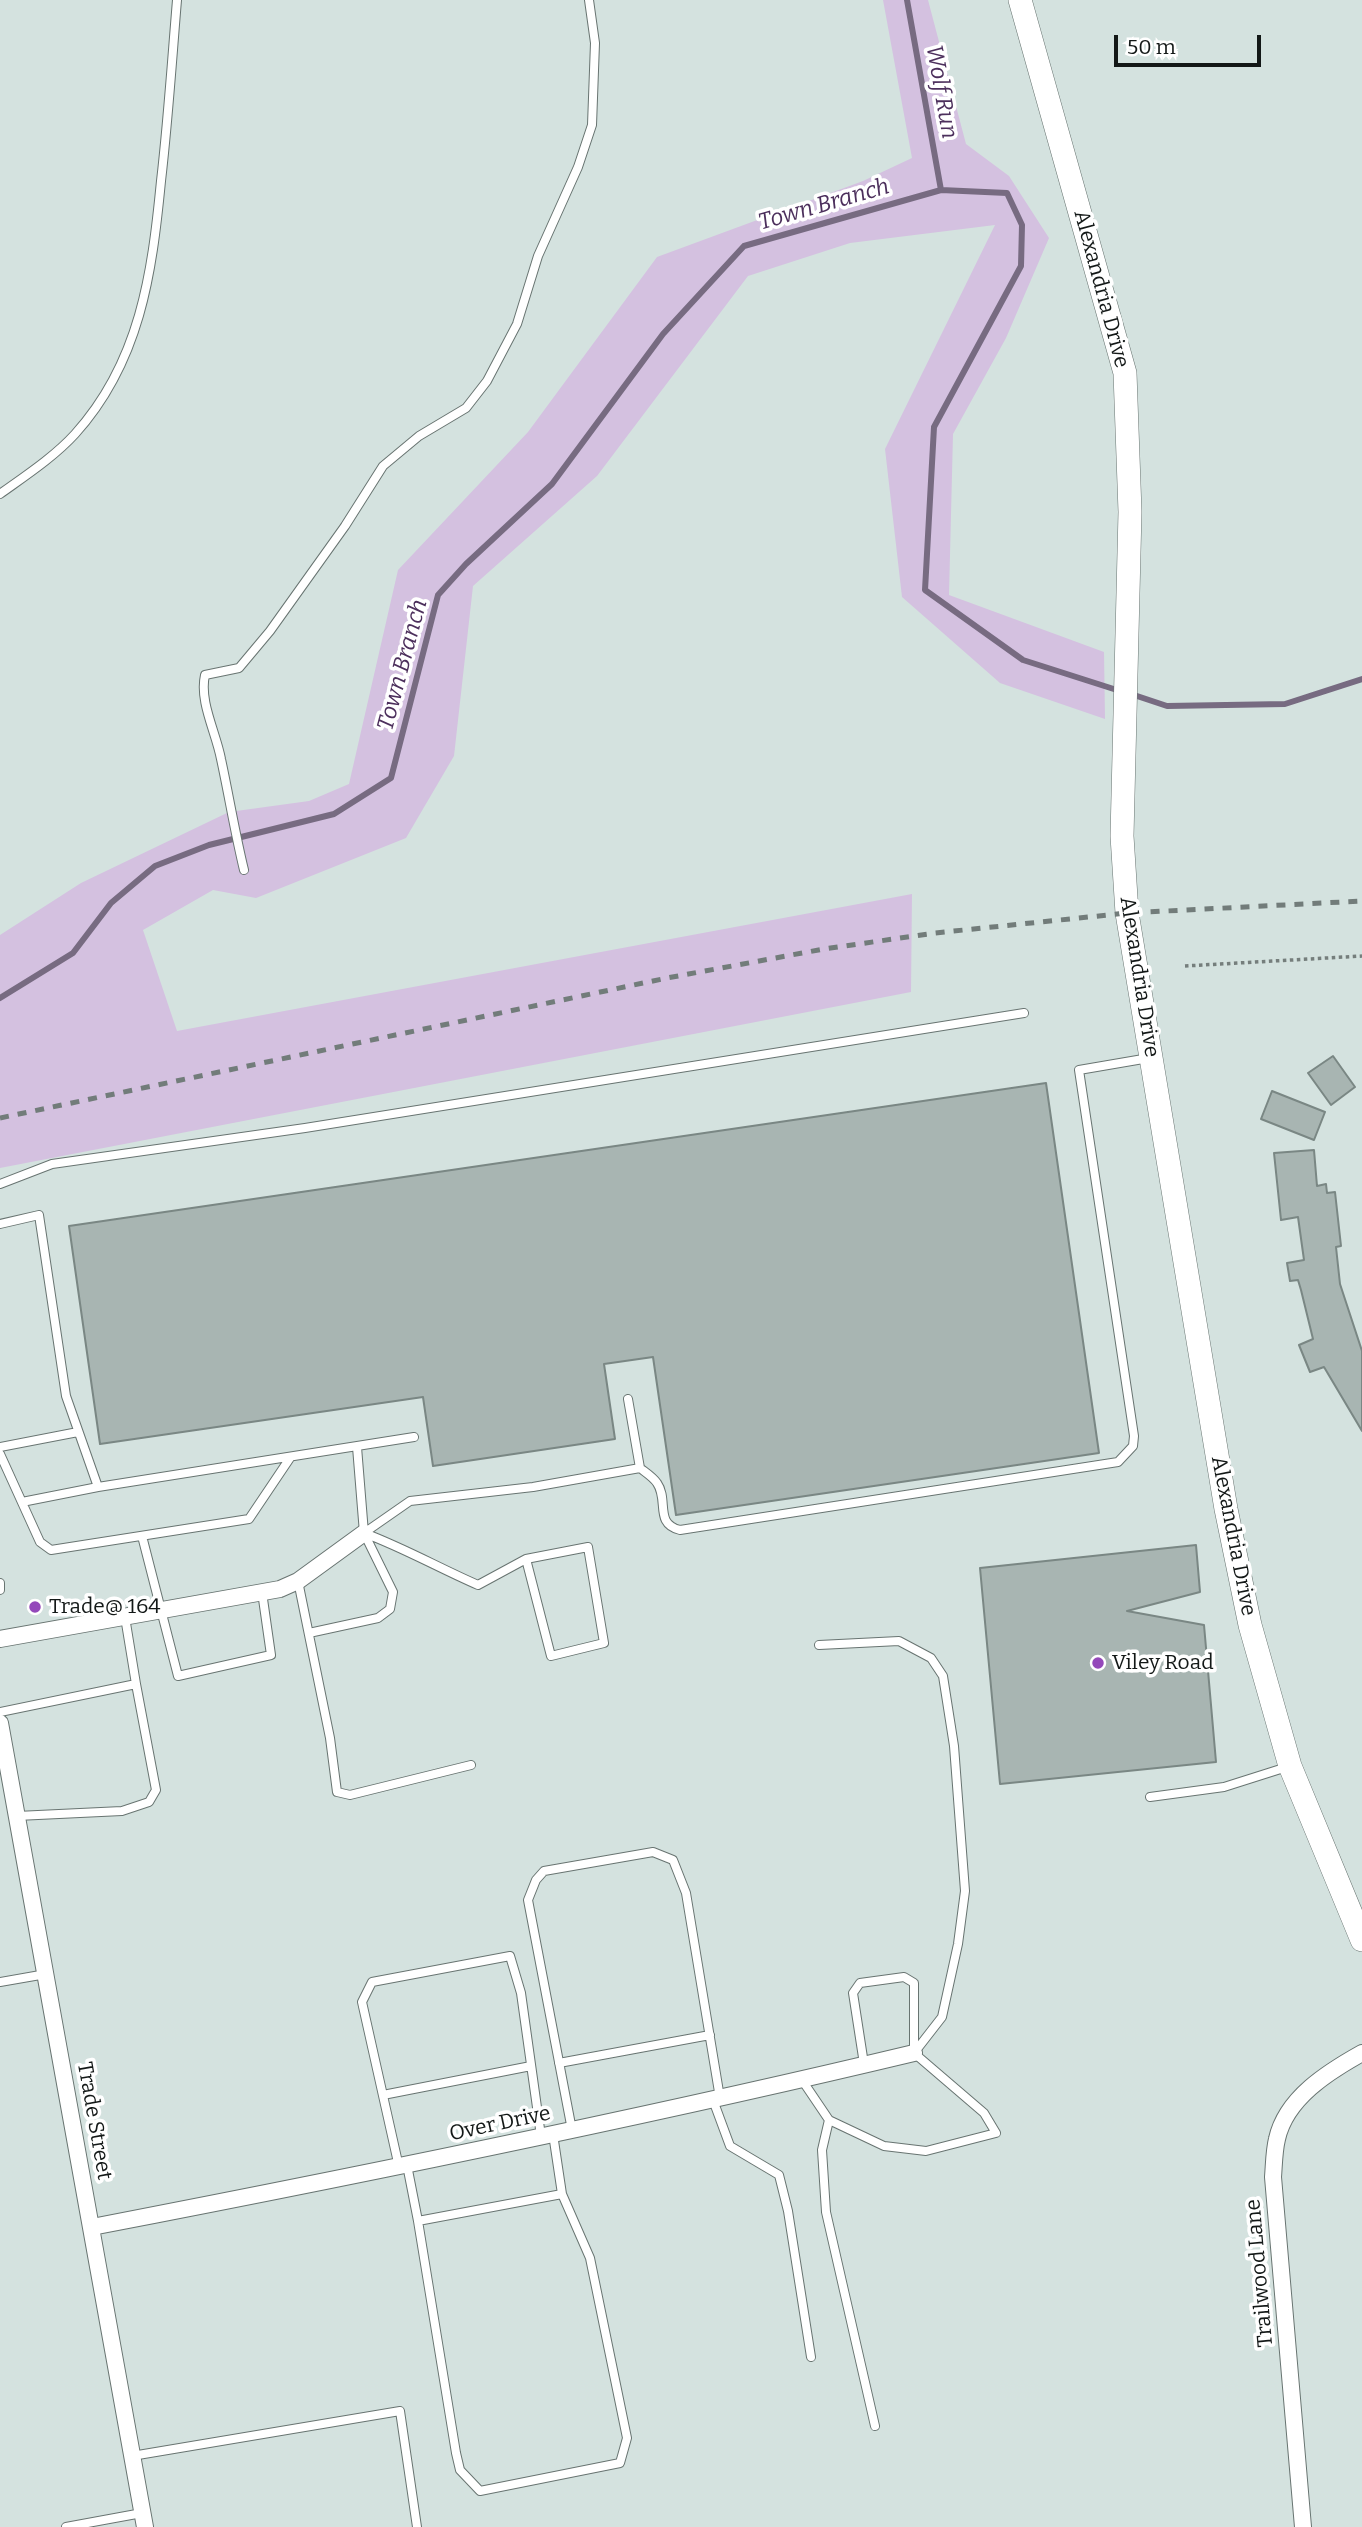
<!DOCTYPE html>
<html>
<head>
<meta charset="utf-8">
<style>
	body { margin:0 }
	#map { position:relative; width:1362px; height:2527px; overflow:hidden; background:#d4e2df; font-family:Bitter,serif }
	canvas { display:block }
	.scale { position:absolute; left:1114px; top:35px; width:147px; height:32px; box-sizing:border-box; border:4px solid #131817; border-top:0; padding-left:9px; font-size:21px; line-height:24px; white-space:nowrap; color:#131817; -webkit-text-stroke:5px #fff; paint-order:stroke }
</style>
</head>
<body>
<div id="map">
<canvas width="1362" height="2527"></canvas>
<div class="scale">50 m</div>
</div>
<script>
const context = document.querySelector('canvas').getContext('2d');
context.lineJoin = 'round';
function fill(path, color) { context.fillStyle = color; context.fill(path, 'evenodd'); }
function stroke(path, color, width, dash) { context.strokeStyle = color; context.lineWidth = width; context.lineCap = dash ? 'butt' : 'round'; context.setLineDash(dash || []); context.stroke(path); }
function label(font, color, halo, rows, align = 'center') {
  context.font = font + ' Bitter,serif'; context.lineWidth = 7; context.setLineDash([]); context.textBaseline = 'middle'; context.strokeStyle = halo; context.fillStyle = color; for (const [text, x, y, turn = 0] of rows) {
    context.save(); context.translate(x, y); context.rotate((+turn || 0) * Math.PI / 180); context.textAlign = isNaN(turn) ? turn : align; if (halo) context.strokeText(text, 0, 0); context.fillText(text, 0, 0); context.restore();
  }
}
fill(new Path2D(`
	M883 0H928L966 144 1009 176 1049 238 1006 338 953 434 949 595 1104 652 1105 719 1000 683 902 597 885 449 995 225 850 243 748 276 597 476 473 586 454 756 406 838 256 898 213 890 143 930 177 1031 912 894 911 992 0 1168V935L81 883 229 812 309 801 349 784 398 570 528 432 657 257 863 181 912 158Z`), '#d4c1e0');
stroke(new Path2D(`
	M907 0 941 190
	M1131 694 1167 706 1285 704 1362 679
	M0 998 73 953 111 903 155 866 209 845 334 814 391 778 438 595 466 564 552 484 663 334 744 246 941 190 1007 193 1022 225 1021 266 934 427 925 590 1023 660 1120 691`), '#776b81', 6);
const building = new Path2D(`
	M1333 1056 1355 1087 1331 1105 1308 1073Z
	M1046 1083 1099 1453 676 1515 653 1357 604 1364 615 1439 433 1466 423 1397 100 1444 69 1226Z
	M1272 1091 1325 1112 1314 1140 1261 1119Z
	M1314 1150 1317 1186 1326 1184 1327 1193 1335 1192 1341 1246 1336 1247 1340 1284 1362 1351V1431L1324 1367 1310 1372 1299 1345 1313 1339 1301 1290 1298 1280 1290 1281 1287 1263 1304 1260 1298 1217 1281 1220 1274 1153Z
	M1196 1545 1200 1592 1127 1611 1204 1625 1216 1762 1000 1784 980 1568Z`);
fill(building, '#a8b5b2');
stroke(building, '#7a8784', 2);
const lane = new Path2D(`
	M0 494C25 476 54 457 75 434 140 362 152 274 161 181 168 121 172 60 177 0
	M244 870C235 833 229 796 221 759 216 732 199 702 205 675L239 668 270 631 345 526 383 466 419 436 466 408 487 381 517 324 538 256 578 167 592 125 595 43 589 0
	M0 1184 52 1164 305 1128 1024 1013
	M0 1224 39 1215 66 1396 98 1487 414 1437
	M0 1447 78 1432
	M0 1454 40 1542 51 1550 249 1519 290 1458
	M640 1468C645 1472 653 1477 657 1483 669 1500 654 1524 680 1530L1118 1462 1133 1446 1134 1436 1079 1070 1149 1058
	M22 1502 98 1487
	M364 1533C404 1548 439 1568 478 1585L526 1559 588 1547 604 1643 551 1656 526 1559
	M364 1533 410 1501 533 1487 640 1468 628 1399
	M142 1536 178 1676 271 1655 262 1592
	M298 1581 330 1738 337 1792 350 1795 471 1765
	M0 1583V1590
	M309 1633 378 1618 390 1609 393 1592 364 1533 357 1447
	M819 1645 899 1641 931 1658 943 1676 954 1746 965 1891 958 1944 942 2017 914 2053
	M0 1712 136 1684 125 1617
	M1150 1797 1224 1787 1287 1767
	M17 1816 122 1811 149 1802 156 1790 136 1684
	M0 1982 46 1974
	M559 2063 710 2035
	M802 2080 829 2120 822 2150 826 2212 875 2426
	M383 2095 531 2066
	M713 2100 730 2146 779 2175 788 2211 811 2357
	M829 2120 884 2146 926 2151 996 2133 984 2113 914 2053V1983L904 1977 860 1983 853 1993 864 2064
	M572 2130 528 1900 536 1880 544 1871 653 1852 673 1860 686 1893 720 2098
	M407 2165 418 2221 562 2194 553 2134
	M399 2167 362 2002 372 1982 510 1956 521 1993 541 2136
	M418 2221 456 2453 460 2470 480 2491 620 2463 627 2438 590 2258 562 2194
	M132 2456 400 2411 417 2527
	M66 2527 142 2513`);
const street = new Path2D(`
	M0 1639 280 1589 298 1581 364 1533
	M0 1723 145 2527
	M92 2227C367 2174 642 2118 914 2053
	M1303 2527 1273 2177C1274 2165 1274 2151 1277 2139 1286 2098 1328 2072 1362 2053`);
const secondary = new Path2D(`
	M1020 0 1125 373 1130 512 1122 836 1127 913 1226 1509 1250 1625 1290 1766 1362 1940`);
stroke(lane, '#687471', 10);
stroke(street, '#687471', 18);
stroke(secondary, '#687471', 24);
stroke(new Path2D(`
	M1185 966 1362 956`), '#757e7c', 3.5, [3.5, 3.5]);
stroke(lane, '#fff', 8);
stroke(street, '#fff', 16);
stroke(secondary, '#fff', 23);
stroke(new Path2D(`
	M0 1118 667 978 824 949 935 933 1127 913 1362 901`), '#727c7a', 5, [9, 9]);
for (const [x, y, r, color] of [
	[35,1607,7,"#9448ba"],
	[1098,1663,7,"#9448ba"]
]) { const dot = new Path2D(); dot.arc(x, y, r, 0, 2 * Math.PI); context.fillStyle = color; context.fill(dot); stroke(dot, '#fff', 2.5); }
label('21px', '#131817', '#fff', [
	["Alexandria Drive",1101,289,75],
	["Alexandria Drive",1139,977,81],
	["Alexandria Drive",1233,1536,79],
	["Trade Street",94,2121,80],
	["Over Drive",500,2124,-12],
	["Trailwood Lane",1260,2273,-95]
]);
label('21px', '#131817', '#fff', [
	["Trade@ 164",49,1607],
	["Viley Road",1112,1663]
], 'left');
label('italic 23px', '#4c2f5c', '#fff', [
	["Wolf Run",941,92,80],
	["Town Branch",824,205,-16],
	["Town Branch",403,665,-75]
]);
</script>
</body>
</html>
